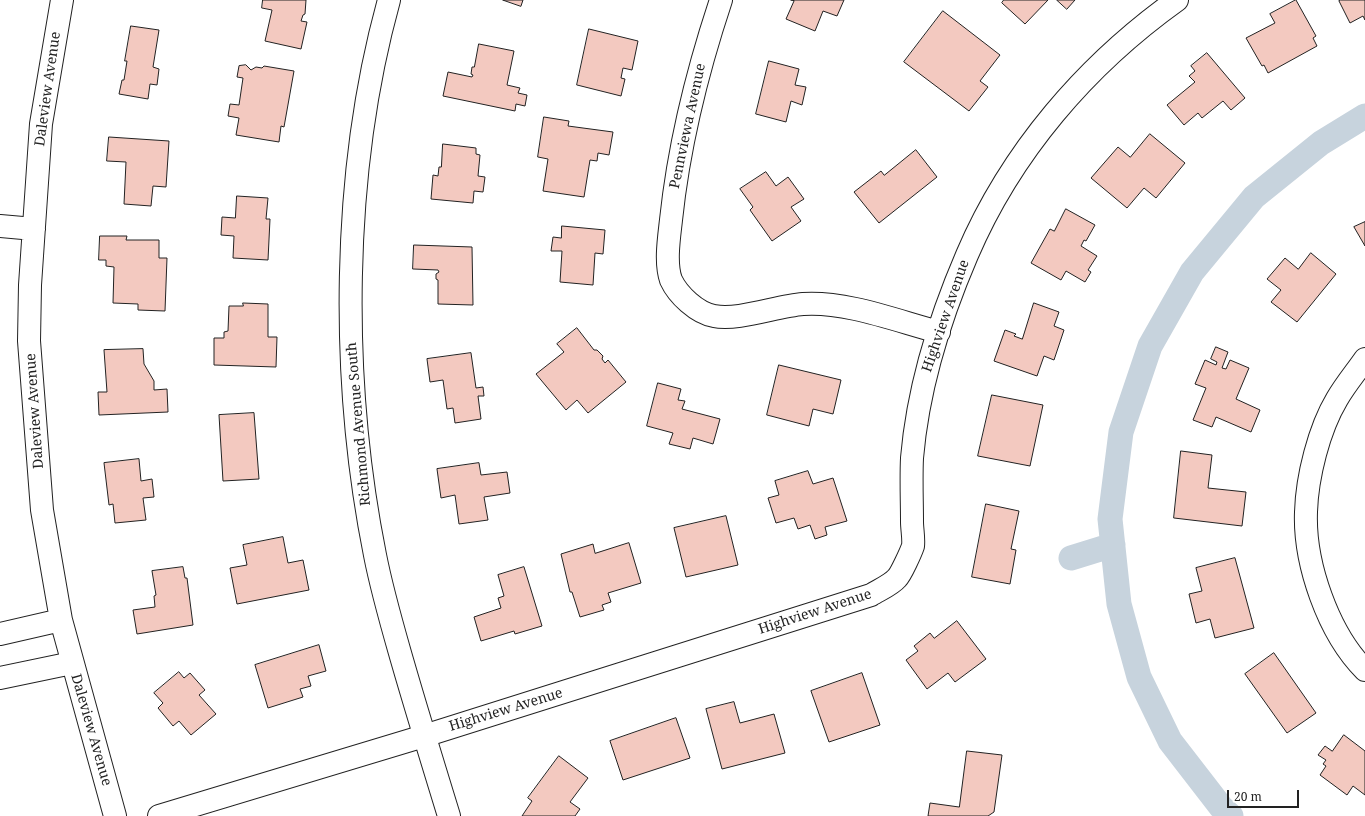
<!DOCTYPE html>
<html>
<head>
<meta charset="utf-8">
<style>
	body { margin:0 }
	#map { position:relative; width:1365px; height:816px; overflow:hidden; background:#fff; font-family:"Noto Serif",serif }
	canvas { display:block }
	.scale { position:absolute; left:1227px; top:790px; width:72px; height:18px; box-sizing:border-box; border:2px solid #222; border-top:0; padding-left:5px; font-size:12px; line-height:14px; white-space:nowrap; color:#222; -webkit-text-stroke:3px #fff; paint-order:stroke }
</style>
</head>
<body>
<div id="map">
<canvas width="1365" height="816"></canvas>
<div class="scale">20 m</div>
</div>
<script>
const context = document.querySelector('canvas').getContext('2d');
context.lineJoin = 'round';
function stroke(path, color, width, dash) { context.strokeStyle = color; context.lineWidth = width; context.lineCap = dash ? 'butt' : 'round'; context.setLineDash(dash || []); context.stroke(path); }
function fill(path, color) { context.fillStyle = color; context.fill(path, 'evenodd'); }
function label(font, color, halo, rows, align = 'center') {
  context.font = font + ' "Noto Serif",serif'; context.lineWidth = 3; context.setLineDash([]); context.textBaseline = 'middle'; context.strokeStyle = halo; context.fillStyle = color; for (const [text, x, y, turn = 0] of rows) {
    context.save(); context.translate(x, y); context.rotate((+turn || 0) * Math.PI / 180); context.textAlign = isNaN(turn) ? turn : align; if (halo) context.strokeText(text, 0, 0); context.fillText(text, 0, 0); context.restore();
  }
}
stroke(new Path2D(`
	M1071 558 1113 545
	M1231 816 1221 807 1170 741 1139 677 1119 604 1110 519 1121 432 1150 346 1192 272 1254 197 1321 143 1365 116`), '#c7d3dd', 25);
const building = new Path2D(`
	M263 0H306L305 14 303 15 301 21 307 22 301 49 265 41 272 10 262 8Z
	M503 0H523L521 6Z
	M791 0H844L837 16 823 11 815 31 786 19 794 1Z
	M1004 0H1048L1025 24 1002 3Z
	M1057 0H1075L1067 9Z
	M1296 0 1316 36 1313 38 1317 46 1268 73 1264 65 1262 66 1246 38 1275 23 1270 14Z
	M1341 0H1365V20L1363 16 1350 23 1339 1Z
	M943 11 1000 55 980 81 988 87 969 111 904 62Z
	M131 26 159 30 153 67 159 69 157 85 150 84 148 99 119 94 122 80H124L127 61H125Z
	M589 29 638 41 632 70 623 68 621 78 625 79 621 96 577 85Z
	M479 44 514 51 507 85 520 88 518 93 527 95 525 106 516 104 515 111 443 96 448 72 472 77 473 75 471 74 472 67H474Z
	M1207 53 1245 98 1231 110 1223 101 1202 118 1198 113 1184 125 1167 105 1195 82 1189 76 1195 71 1191 66Z
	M769 61 799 69 795 85 806 87 802 105 791 101 786 122 756 114Z
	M246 65 251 70 256 67 262 68 264 66 294 71 284 127 281 126 279 142 236 135 239 118 228 116 230 104 239 105 243 78 237 77 239 66Z
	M544 117 569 121 568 126 613 132 609 155 598 153 597 161 590 160 584 197 543 191 548 159 538 157Z
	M1150 134 1185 163 1156 198 1144 188 1127 208 1091 178 1118 147 1130 157Z
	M109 137 169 141 166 187 153 186 151 206 124 204 126 162 107 161Z
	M443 144 476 148V154L480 155 478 176 485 177 483 192 474 191 473 203 431 199 433 175 438 176 439 167H441Z
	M916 150 937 177 879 223 854 192 881 171 884 175Z
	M766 172 776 186 788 177 804 199 791 207 801 221 772 241 750 210 753 207 740 189Z
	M237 196 268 198 266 219H270L268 260 233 258 234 236 221 235 222 217 235 218Z
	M1066 209 1095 225 1086 241 1084 240 1081 246 1097 256 1088 270 1091 272 1085 282 1066 271 1061 280 1031 263 1050 229 1054 231Z
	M1365 222V246L1354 227Z
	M562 226 605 230 603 254 595 253 593 285 560 282 562 251H551L553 237 561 238Z
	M100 236H127L126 240H159V258H167L165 311 138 310V304L113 303 114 267 106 266V260H99Z
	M414 245 472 247 473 305 438 304V280L436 279V274L439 272 438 270 413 269Z
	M1311 253 1336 274 1297 322 1271 302 1281 290 1267 279 1285 258 1298 269Z
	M243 303 268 304V337H277L276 367 214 365V338H224V332L228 331 229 306H243Z
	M1034 303 1059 312 1054 326 1064 330 1054 360 1044 356 1037 376 994 361 1005 330 1016 334 1014 336 1022 339Z
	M577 328 594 350H597L603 356 602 359 605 363 608 360 626 382 588 413 577 400 566 410 536 374 564 352 557 344Z
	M1216 347 1228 352 1222 368 1226 369 1230 360 1249 368 1236 399 1260 410 1251 432 1216 417 1212 427 1193 420 1206 388 1195 384 1205 360 1216 365 1217 362 1211 359Z
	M143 349 144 364 154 381V390L167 389 168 412 99 415 98 392H107L104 350Z
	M471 353 476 388 483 387 484 396H478L481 419 455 423 453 408 447 409 443 380 430 382 427 359Z
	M779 365 841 380 833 414 813 409 809 426 767 415Z
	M658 383 681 389 678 400 685 401 682 409 720 419 713 444 693 438 690 449 669 444 673 433 647 426Z
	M992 395 1043 405 1030 466 978 456Z
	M254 413 259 479 223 481 219 415Z
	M1181 451 1212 455 1208 488 1246 492 1242 526 1174 518Z
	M139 459 141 481 152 479 154 497 143 498 146 520 115 523 113 504 109 505 104 463Z
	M479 463 481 475 507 472 510 493 484 497 488 520 459 524 455 495 441 498 437 469Z
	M808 471 813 484 833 478 847 521 825 527 827 535 815 539 810 525 798 529 794 518 776 523 768 498 779 495 775 481Z
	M986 504 1019 511 1011 549 1016 550 1010 584 972 577Z
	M726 516 738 565 686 577 674 528Z
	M283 537 288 563 303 560 309 590 237 604 230 568 247 565 243 545Z
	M629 543 641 583 608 593 611 602 602 605 604 610 580 617 572 592H570L561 554 593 544 595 553Z
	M1235 558 1254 628 1215 638 1210 619 1196 623 1189 594 1202 591 1196 568Z
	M183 567 185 578H187L193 625 137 634 133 610 155 607 154 596 156 595 152 571Z
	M524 567 542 626 515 634 514 631 481 641 474 617 501 608 498 598 504 596 498 575Z
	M957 621 986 659 955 682 948 673 927 689 906 660 918 651 914 646 930 633 934 638Z
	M319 645 326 671 308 676 311 686 300 689 303 697 268 708 255 665Z
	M1274 653 1316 713 1287 733 1245 674Z
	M179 672 184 678 190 673 205 690 199 695 216 714 191 735 179 721 173 726 158 708 163 703 154 693Z
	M862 673 880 725 829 742 811 691Z
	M734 702 740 723 774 714 785 753 722 769 706 709Z
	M676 718 690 758 623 780 610 741Z
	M1344 735 1365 751V795L1353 786 1347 795 1320 775 1326 766 1323 764 1326 760 1318 755 1325 746 1332 751Z
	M967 751 1002 755 994 812 988 816H928L930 803 959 807Z
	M559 756 588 778 570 802 580 809 575 816H522L532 801 528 798Z`);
fill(building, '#f3c9c0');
stroke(building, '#222', 1);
const minor = new Path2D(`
	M62 0 41 124 30 285 29 341 42 510 61 620 115 816
	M721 0C697 72 679 144 671 220 669 238 665 263 671 280 678 295 697 313 714 316 738 321 777 306 803 304 846 301 897 321 939 332
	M0 226 34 229
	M1365 359C1356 372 1345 385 1337 399 1319 429 1307 477 1306 512 1304 563 1328 633 1365 670
	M0 634 61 620
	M0 678 72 663
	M159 816 424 736 871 595C879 590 891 585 897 578 901 574 911 552 913 546 914 539 912 529 912 522 912 501 911 479 912 458 918 388 939 320 967 255 1011 152 1086 65 1177 0`);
const tertiary = new Path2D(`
	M389 0C341 173 340 380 375 555 382 591 392 625 402 660 417 712 433 764 449 816`);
stroke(minor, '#222', 24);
stroke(tertiary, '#222', 24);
stroke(minor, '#fff', 22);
stroke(tertiary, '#fff', 22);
label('14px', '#222', '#fff', [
	["Daleview Avenue",48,89,-82],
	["Pennviewa Avenue",688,126,-78],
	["Highview Avenue",946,316,-71],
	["Daleview Avenue",35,411,-94],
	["Richmond Avenue South",359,424,-95],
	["Highview Avenue",815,612,-18],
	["Highview Avenue",506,710,-17],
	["Daleview Avenue",91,730,74]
]);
</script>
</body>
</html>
